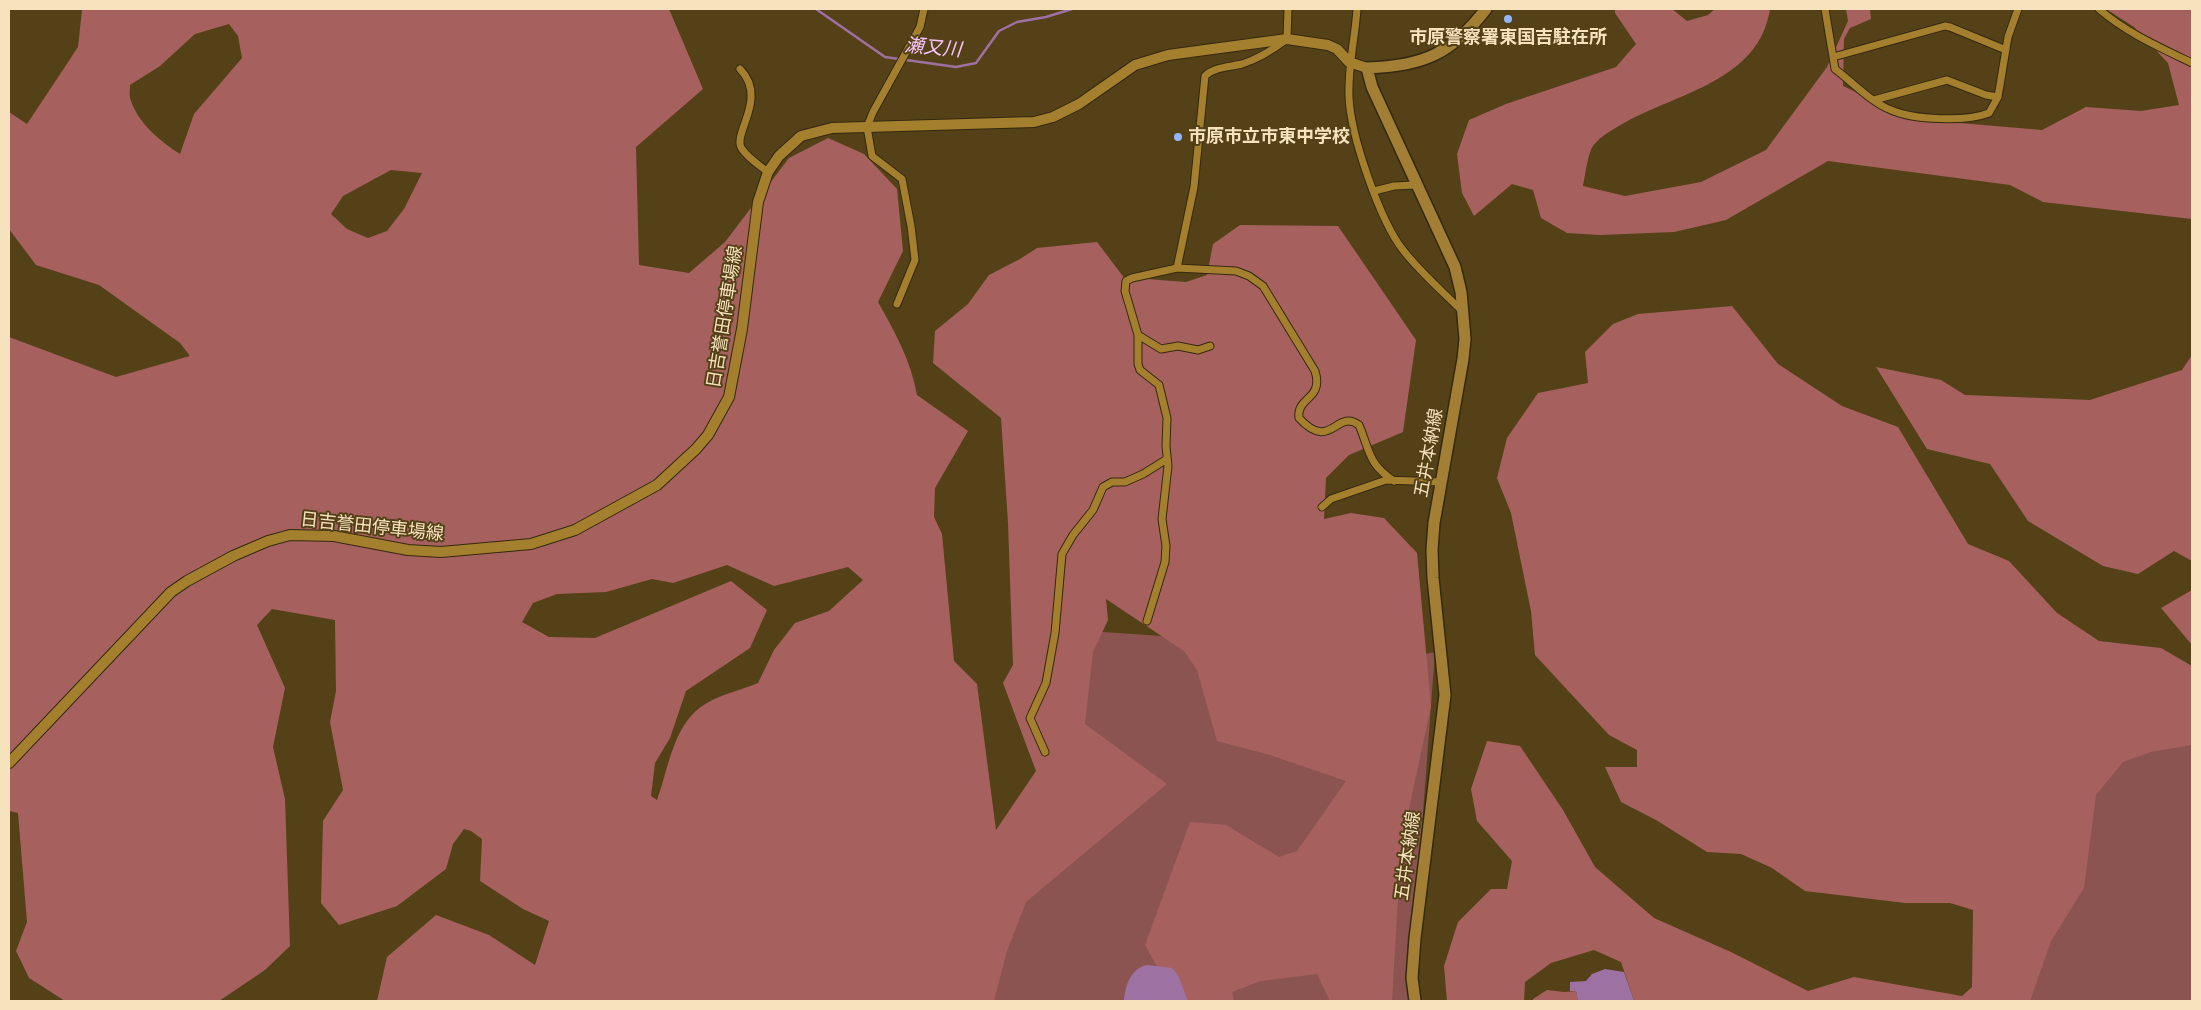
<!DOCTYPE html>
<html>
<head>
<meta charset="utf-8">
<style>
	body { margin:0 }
	#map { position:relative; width:2201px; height:1010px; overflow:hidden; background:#554117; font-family:"Alegreya Sans",sans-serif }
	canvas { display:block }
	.frame { position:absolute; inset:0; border:10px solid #f6e2bd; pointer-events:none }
</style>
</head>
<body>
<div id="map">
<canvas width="2201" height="1010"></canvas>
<div class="frame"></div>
</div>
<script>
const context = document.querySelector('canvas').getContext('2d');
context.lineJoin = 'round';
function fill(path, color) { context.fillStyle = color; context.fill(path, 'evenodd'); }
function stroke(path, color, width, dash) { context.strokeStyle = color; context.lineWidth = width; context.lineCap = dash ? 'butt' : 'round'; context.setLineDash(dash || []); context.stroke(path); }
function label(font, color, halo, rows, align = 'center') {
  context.font = font + ' "Alegreya Sans","Noto Sans JP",sans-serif'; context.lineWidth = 4; context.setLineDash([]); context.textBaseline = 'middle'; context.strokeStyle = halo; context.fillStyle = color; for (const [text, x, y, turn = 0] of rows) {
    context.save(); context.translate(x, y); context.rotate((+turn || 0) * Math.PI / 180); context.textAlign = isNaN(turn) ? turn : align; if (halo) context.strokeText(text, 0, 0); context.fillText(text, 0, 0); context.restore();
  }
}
fill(new Path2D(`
	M1072 630 1238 641 1367 666 1435 652 1409 1001H947L1019 851Z
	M2192 724V1001H1989L2003 928 2141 730Z`), '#8b5451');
fill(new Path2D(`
	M79 9H669L703 89 636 147 639 265 689 273 725 242 789 158 828 138 864 154 897 189 903 251 878 302C895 332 911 361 917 395L968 431 935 488 934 517 942 534 954 661 977 684 996 830 1036 771 1003 683 1013 665 1008 523 1001 418 933 363 935 331 968 304 989 275 1020 259 1037 248 1097 242 1128 283 1147 279 1186 282 1207 275 1213 244 1240 225 1338 226 1416 340 1403 432 1349 455 1326 478 1324 519 1351 513 1384 518 1417 553 1431 706 1401 846 1392 1001H1330L1317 974 1261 981 1232 992 1234 1001H1176L1145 945 1190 822 1226 825 1279 857 1297 851 1346 781 1270 755 1217 741 1197 670 1184 651 1106 599 1108 620 1093 652 1085 724 1167 784 1026 902 1007 951 994 1001H377L387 957 436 915 489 935 535 965 549 921 523 909 480 881 482 839 471 831 464 829 453 844 446 869 397 906 339 925 321 903 323 821 343 790 330 722 336 691 335 620 272 609 257 625 285 688 273 747 285 799 290 946 265 970 219 1001H65L29 978 16 951 27 922 18 813 9 811V337L116 377 190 356 180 343 99 285 36 265 9 229V112L27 124 78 47 82 10ZM229 24 238 36 242 58 194 114 180 154C160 141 139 124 131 101 129 97 130 90 130 85L160 66 195 34ZM391 170 422 173 404 209 387 231 368 238 347 229 331 214 343 196ZM727 565 774 586 848 567 863 580 829 611 795 623 774 650 758 683C742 690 722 694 707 703 673 722 669 768 657 800L651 796 655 763 670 738 686 691 750 648 767 610 731 581 595 638 549 637 522 622 533 603 557 594 606 592 652 579 673 583Z
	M1615 9H1672L1687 21 1708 15 1715 9H1770C1759 81 1677 93 1624 123 1614 129 1600 136 1593 146 1588 153 1585 176 1583 186L1625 196 1701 182 1766 150 1827 67 1848 21 1846 9H1870L1871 19 1850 28 1844 39 1843 86 1913 119 2042 130 2086 107 2141 111 2179 105 2168 63 2134 27 2106 9H2192V219L2043 202 2010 185 1828 161 1726 220 1674 232 1600 235 1567 233 1541 218 1533 190 1512 184 1474 216 1462 193 1457 154 1469 120 1506 104 1616 67 1636 44 1615 13Z
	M1732 306 1778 364 1842 406 1898 427 1968 544 2009 561 2057 613 2099 641 2161 648 2192 666V745L2151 752 2123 762 2096 795 2084 888 2051 941 2030 1001H1634L1621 962 1594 950 1551 963 1525 982 1524 1001H1447L1444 966 1458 922 1491 889H1507L1512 861 1477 821 1471 789 1487 741 1520 746 1563 810 1595 867 1654 918 1731 952 1808 991 1854 977 1962 996 1972 987 1973 910 1950 903H1905L1805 891 1772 868 1741 854 1707 852 1656 820 1621 802 1605 767H1637V750L1609 735 1535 655 1531 611 1511 513 1497 478 1507 438 1538 393 1588 383 1585 352 1613 324 1638 314Z
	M2192 355V561L2174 551 2138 574 2103 566 2028 521 1990 464 1927 449 1876 367 1941 380 1965 395 2090 400 2182 370Z
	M2192 590V645L2161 608Z
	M1547 990 1564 992 1576 991 1578 1001H1533V999Z`), '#a6615e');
fill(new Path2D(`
	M1147 965 1172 968 1178 975 1188 1001H1124C1125 986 1131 968 1147 965Z
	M1605 969 1624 972 1634 1001H1578L1576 991H1570V982L1586 981 1592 974Z`), '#9e71a3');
stroke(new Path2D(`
	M816 9 885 57 956 67 976 63 999 31 1017 22 1046 17 1072 9`), '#9e71a3', 2.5);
const street = new Path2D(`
	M1357 9C1355 39 1348 65 1349 96 1350 134 1380 221 1403 250 1420 272 1442 291 1462 311
	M1825 9 1835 69C1851 81 1872 103 1891 110 1914 120 1966 122 1989 113L1998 97 2008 37 2018 9
	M2099 9C2125 32 2161 48 2192 63
	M1833 57 1945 26 1950 27 2006 50
	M740 69C769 99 731 134 742 149 748 158 760 166 768 172
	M1874 100 1947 80 1986 95 1998 97
	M1374 191 1394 186 1415 185
	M1177 268 1194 187 1205 76C1214 67 1230 67 1242 64 1258 59 1274 49 1287 39L1288 9
	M897 304 915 260 911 226 902 179 872 156 867 127 873 112 920 27 924 9
	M1138 335 1161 349 1178 346 1198 350 1210 346
	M1322 507 1331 499 1386 480 1442 482
	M1147 621 1165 562 1166 546 1162 519 1168 466 1166 446 1167 418 1159 385 1140 370 1138 364V335L1125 291 1126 281 1132 278 1177 268 1236 271 1249 276 1263 286 1315 371C1324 400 1296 397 1299 418 1331 453 1336 408 1359 425 1370 451 1368 464 1394 481
	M1045 752 1030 718 1046 683 1055 633 1062 554 1073 535 1093 510 1103 487 1112 482H1125L1143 474 1167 459`);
const secondary = new Path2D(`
	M9 763 171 592 187 581 233 556 268 541 290 535 334 536 408 550 441 552 531 544 575 530 657 485 696 449 708 435 729 397 742 329 758 202 768 172 779 156 801 136 832 128 1034 122 1053 117 1079 104 1135 65 1168 55 1287 39 1328 45 1337 49 1349 62 1367 68`);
const primary = new Path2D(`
	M1415 1001 1412 978 1415 938 1445 695 1433 578 1432 550 1434 523 1463 359 1465 339 1461 292 1455 267 1372 87 1367 68C1424 66 1451 54 1486 9`);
stroke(street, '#352910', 9);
stroke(secondary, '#352910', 12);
stroke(primary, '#352910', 14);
stroke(street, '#a47f2e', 7);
stroke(secondary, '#a47f2e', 10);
stroke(primary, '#a27f35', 11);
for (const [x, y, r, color] of [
	[1508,19,5,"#93b7fd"],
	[1178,137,5,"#93b7fd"]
]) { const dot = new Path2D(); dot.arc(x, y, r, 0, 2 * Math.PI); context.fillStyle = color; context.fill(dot); stroke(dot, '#554117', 2); }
label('bold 18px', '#f6e2bd', '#554117', [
	["市原警察署東国吉駐在所",1508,38],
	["市原市立市東中学校",1188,137,"left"]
]);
label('18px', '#f6e2bd', '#554117', [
	["日吉誉田停車場線",725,317,-81],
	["五井本納線",1429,453,-80],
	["日吉誉田停車場線",372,527,6],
	["五井本納線",1408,856,-82]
]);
label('italic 19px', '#f9c5ff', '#554117', [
	["瀬又川",933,48,5]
]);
</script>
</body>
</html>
